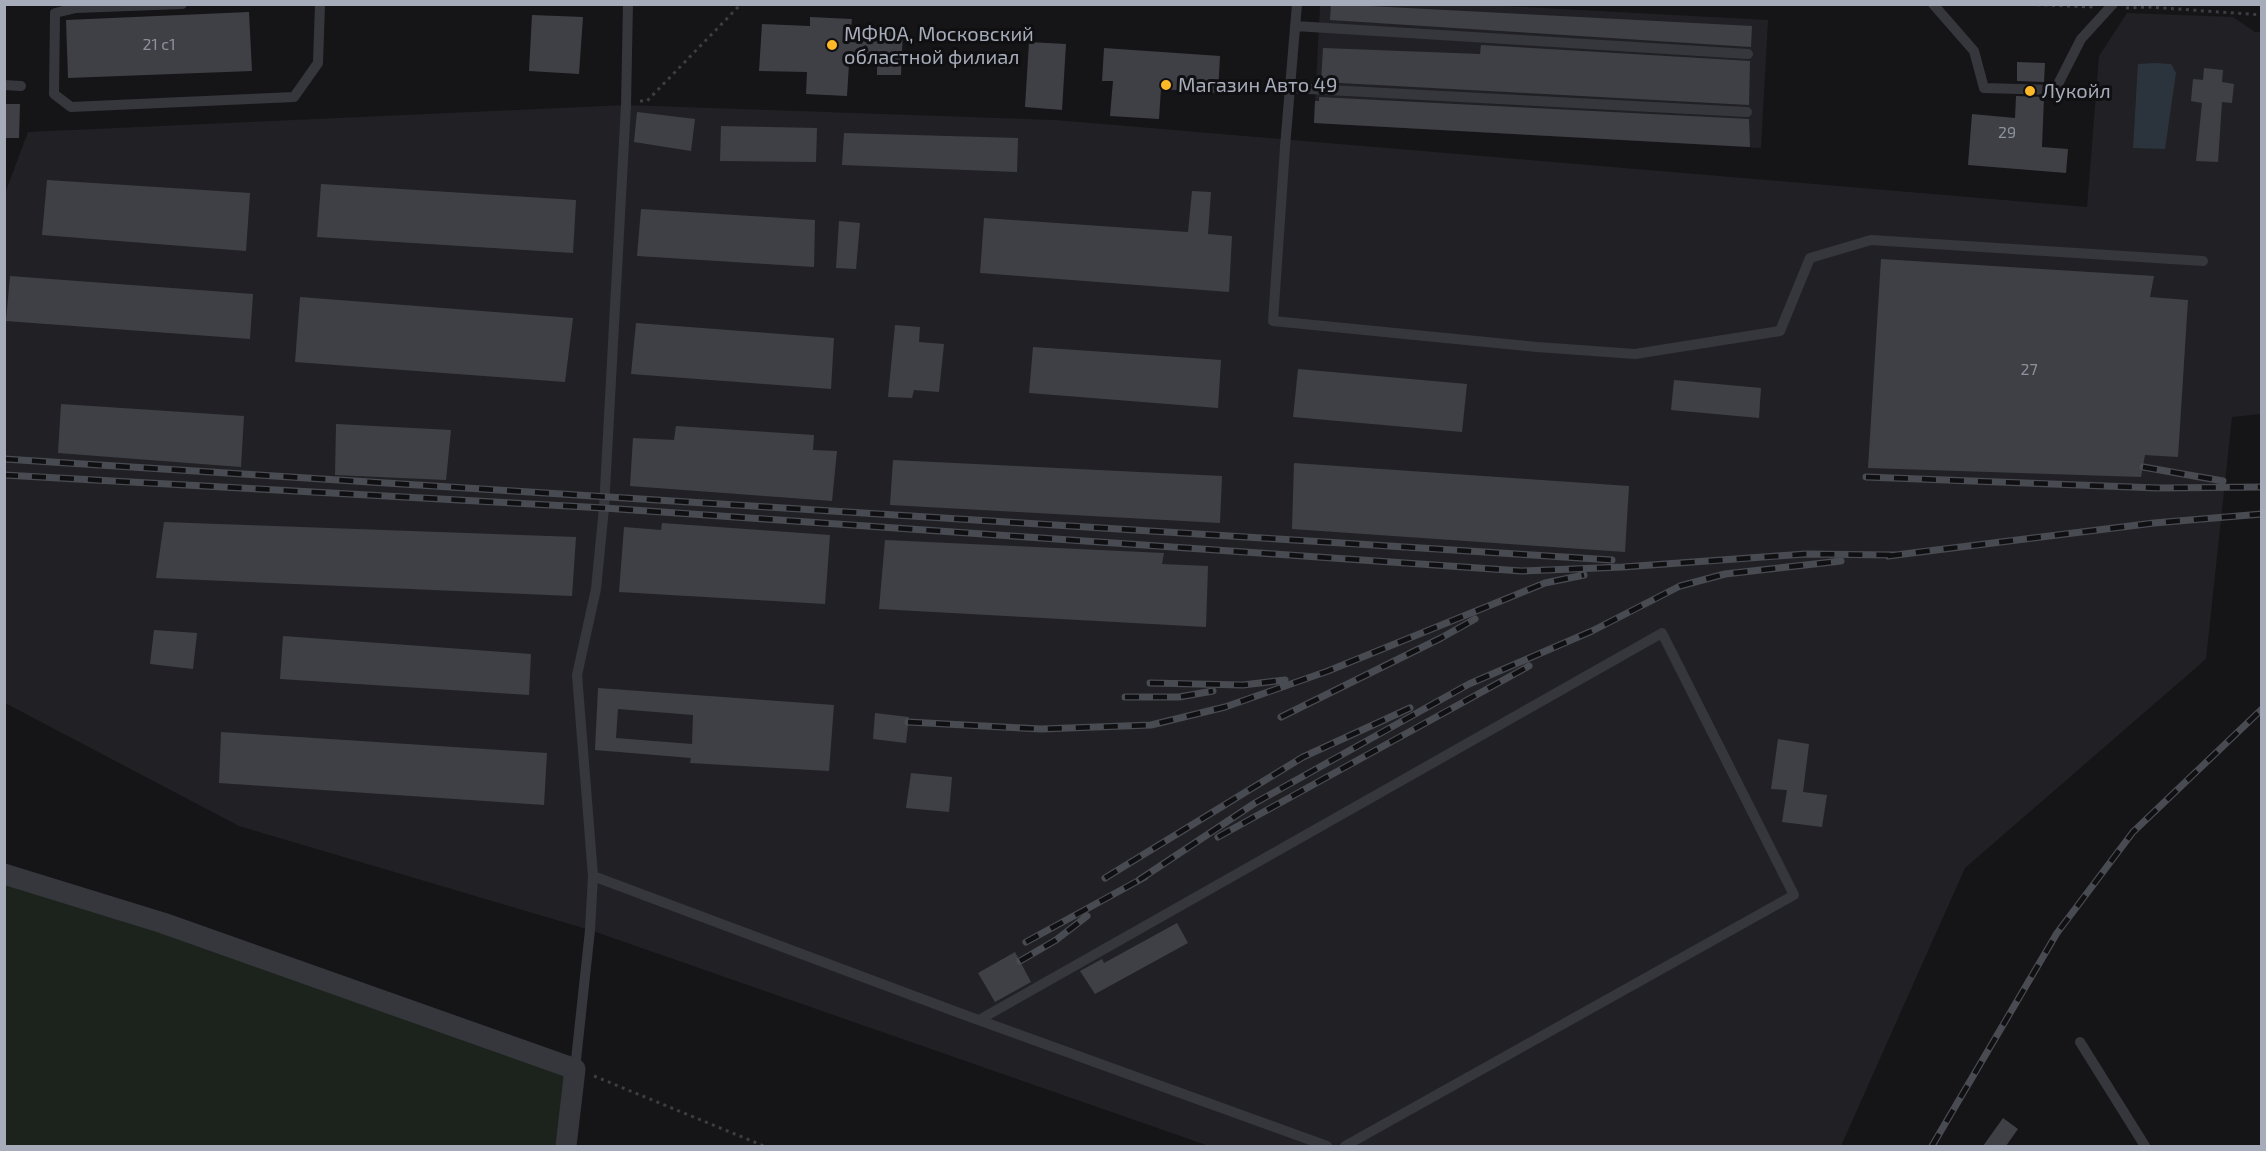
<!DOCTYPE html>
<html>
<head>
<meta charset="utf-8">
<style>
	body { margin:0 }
	#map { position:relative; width:2266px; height:1151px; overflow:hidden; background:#151518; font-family:"Exo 2",sans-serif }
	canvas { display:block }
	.frame { position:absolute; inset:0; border:6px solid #a6acb9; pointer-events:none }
</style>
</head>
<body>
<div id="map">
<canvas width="2266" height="1151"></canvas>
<div class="frame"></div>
</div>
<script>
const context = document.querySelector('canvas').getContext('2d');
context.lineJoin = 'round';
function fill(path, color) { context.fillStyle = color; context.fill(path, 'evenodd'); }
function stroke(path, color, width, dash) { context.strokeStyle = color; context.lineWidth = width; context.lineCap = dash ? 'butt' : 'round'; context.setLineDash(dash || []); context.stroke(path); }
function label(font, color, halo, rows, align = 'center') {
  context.font = font + ' "Exo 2",sans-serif'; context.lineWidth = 6; context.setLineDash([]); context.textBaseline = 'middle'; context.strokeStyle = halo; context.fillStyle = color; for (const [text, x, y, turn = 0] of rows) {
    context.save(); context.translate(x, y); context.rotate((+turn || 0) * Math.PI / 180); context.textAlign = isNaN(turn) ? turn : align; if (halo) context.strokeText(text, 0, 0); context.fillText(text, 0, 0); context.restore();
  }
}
fill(new Path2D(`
	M1320 5H1486L1768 20 1761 148 1314 123Z
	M2127 13 2233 17 2255 32H2261V414L2232 417 2206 659 1965 868 1841 1146H1209L590 930 239 826 5 703 4 196 28 132 626 105 1055 120 2087 207 2099 56Z`), '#212125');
fill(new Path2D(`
	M4 874 575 1069 566 1146H5Z`), '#1b231c');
fill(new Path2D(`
	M2155 63 2171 64 2176 73 2165 149 2133 148 2138 64Z`), '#2b343d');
fill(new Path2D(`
	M1331 4 1752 26 1751 47 1330 20Z
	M249 12 252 71 68 78 66 20Z
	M532 15 583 17 579 74 529 71Z
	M810 17 852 19 851 28 903 30 901 75H877V64H849L847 96 806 94 807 72 759 71 762 24 810 26Z
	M1029 42 1066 44 1062 110 1025 107Z
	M1481 45 1750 61 1749 105 1321 82 1323 48 1480 54Z
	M1104 48 1220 56 1218 93 1161 89 1159 119 1110 116 1113 81H1102Z
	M2017 62 2045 63 2044 82 2017 81Z
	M2204 68 2223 70 2222 82 2234 84 2232 103 2222 102 2218 162 2196 161 2202 103 2191 101 2193 79 2203 80Z
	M2016 96 2044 97 2042 147 2068 149 2066 173 1968 165 1972 114 2015 118Z
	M1319 97 1749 119 1750 147 1314 123 1315 101H1319Z
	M4 104H20L19 138H4Z
	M637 112 695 119 691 151 634 142Z
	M721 126 817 128 816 162 720 161Z
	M844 133 1018 138 1017 172 842 165Z
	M47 180 250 193 246 251 42 235Z
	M321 184 576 200 573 253 317 237Z
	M1192 191 1211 192 1208 234 1232 236 1229 292 980 273 984 218 1188 232Z
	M641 209 815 220 814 267 637 256Z
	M839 221 860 223 856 269 836 268Z
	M1881 259 2154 276 2150 297 2188 300 2178 457 2145 455 2141 477 1868 468Z
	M10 276 253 294 250 339 6 321Z
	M300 297 573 318 565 382 295 362Z
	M636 323 834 338 831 389 631 374Z
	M895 325 920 327 919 342 944 344 939 392 914 390 912 398 888 397Z
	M1033 347 1221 360 1218 408 1029 393Z
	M1298 369 1467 384 1462 432 1293 417Z
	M1674 380 1761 388 1759 418 1671 410Z
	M61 404 244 416 241 467 58 453Z
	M336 424 451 430 446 480 335 475Z
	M676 426 814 435 813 450 837 451 832 501 630 486 633 438 674 440Z
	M893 460 1222 476 1220 523 890 505Z
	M1294 463 1629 486 1625 552 1292 529Z
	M164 522 576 537 572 596 156 578Z
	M662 523 830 535 825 604 619 592 624 527 661 530Z
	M885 540 1164 553 1162 564 1208 566 1206 627 879 609Z
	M154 630 197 633 193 669 150 664Z
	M283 636 531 654 529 695 280 679Z
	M598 688 834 705 829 771 690 763 691 758 595 750ZM618 709 693 715 692 744 616 738Z
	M875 713 909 717 906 743 873 739Z
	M221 732 547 753 544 805 219 783Z
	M1778 739 1809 744 1803 792 1827 795 1822 827 1782 822 1787 790 1771 789Z
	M911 773 952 777 949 812 906 808Z
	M1177 923 1188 943 1095 994 1080 971 1102 959 1104 963Z
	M1015 952 1031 982 995 1002 978 973Z
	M2003 1118 2018 1129 2006 1146H1983Z`), '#3f4045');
stroke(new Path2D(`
	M2022 4 2093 7
	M2126 8 2149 7 2262 15
	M640 101H647L741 4
	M594 1076 764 1146`), '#3c3e44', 3, [3, 4.5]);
stroke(new Path2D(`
	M182 4 76 8 55 13 54 94 71 107 294 97 318 63 320 4
	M628 4 626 105 604 508 596 589 577 675 593 876 962 1014 1327 1146
	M1297 4 1285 147 1273 321 1537 347 1635 354 1780 331 1810 258 1871 240 2203 261
	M1933 4 1974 51 1984 88 2055 90 2081 39 2113 4
	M1295 26 1748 54
	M4 85 21 86
	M1290 88 1747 112
	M979 1020 1662 633 1794 895 1345 1146
	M2080 1042 2145 1146
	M575 1069 590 930 593 876`), '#36373d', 10);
stroke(new Path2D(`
	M4 874 163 923 575 1069 566 1146`), '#36373d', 21);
const rail = new Path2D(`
	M4 459 1612 560
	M2143 467 2223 481
	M4 475 604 508 1522 571 1623 567 1805 554 1895 555
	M1866 477 2158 488 2262 487
	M1888 556 2154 523 2262 514
	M1150 683 1243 685 1285 680
	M1125 697H1179L1213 691
	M1281 717 1441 638 1475 619
	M908 722 1041 729 1151 725 1225 707 1328 671 1545 583 1584 575
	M1218 837 1529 666
	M1105 878 1303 757 1410 708
	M1139 880 1255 803 1469 684 1592 631 1680 586 1725 574 1841 561
	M1026 942 1145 877
	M1020 961 1056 940 1087 916
	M1932 1146 2057 933 2133 832 2262 709`);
stroke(rail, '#494b52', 7);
stroke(rail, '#101013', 4.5, [14]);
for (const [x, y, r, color] of [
	[832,45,6,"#ffb927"],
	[1166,85,6,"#ffb927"],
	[2030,91,6,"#ffb927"]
]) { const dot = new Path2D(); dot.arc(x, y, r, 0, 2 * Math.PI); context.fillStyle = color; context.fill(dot); stroke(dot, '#101013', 2); }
label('16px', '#8c919c', null, [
	["21 с1",159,45],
	["29",2007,133],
	["27",2029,370]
]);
label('20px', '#a6acb9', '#101013', [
	["МФЮА, Московский",844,34],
	["областной филиал",844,57],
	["Магазин Авто 49",1178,85],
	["Лукойл",2042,91]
], 'left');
</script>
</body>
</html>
